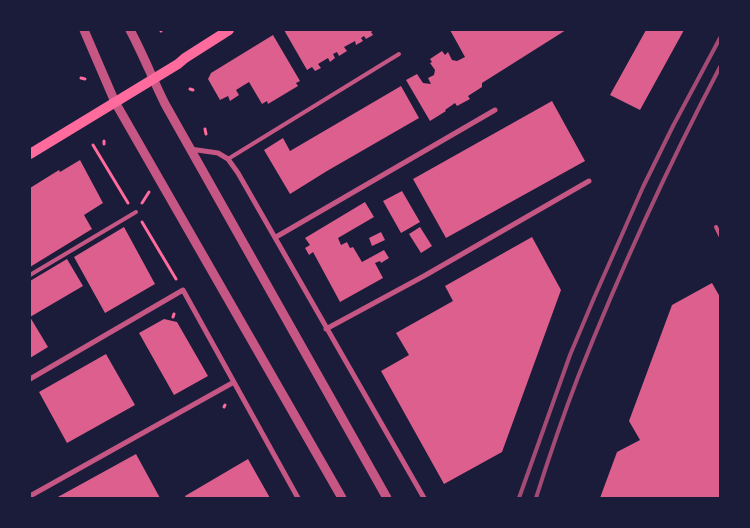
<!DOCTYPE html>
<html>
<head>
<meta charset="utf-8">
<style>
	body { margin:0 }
	#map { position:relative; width:750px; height:528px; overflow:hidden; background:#1b1b3a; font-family:Jost,sans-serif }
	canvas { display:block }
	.frame { position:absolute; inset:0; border:31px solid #1b1b3a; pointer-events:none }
</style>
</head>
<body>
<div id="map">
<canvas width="750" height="528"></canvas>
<div class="frame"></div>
</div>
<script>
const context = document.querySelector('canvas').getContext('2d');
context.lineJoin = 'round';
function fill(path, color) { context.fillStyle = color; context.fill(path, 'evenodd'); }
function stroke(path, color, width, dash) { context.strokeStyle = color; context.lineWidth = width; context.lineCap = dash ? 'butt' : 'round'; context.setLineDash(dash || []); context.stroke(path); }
fill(new Path2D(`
	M284 30H374L371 32 373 35 366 39 364 36 361 38 363 41 356 45 355 41 344 47 347 51 339 56 337 52 333 54 335 58 330 62 328 58 318 64 321 68 315 71 312 67 307 70Z
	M450 30H566L482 83V87L468 96 470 99 457 106 455 103 445 110 446 111 430 121 406 80 417 74 423 83 431 84 428 78 434 75 435 70 430 63 432 62 430 59 442 51 445 55 448 52 452 60 457 61 465 57Z
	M646 30H684L640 110 610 95Z
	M273 35 300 81 296 83 298 86 268 104 267 101 262 104 249 82 236 90 239 95 230 101 228 96 220 100 208 79 211 73Z
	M401 86 419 118 327 171 290 194 264 150 283 138 290 151Z
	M552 101 585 161 446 238 413 179Z
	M80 160 103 203 84 215 92 229 30 267V188L59 170 60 172Z
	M402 191 420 222 401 233 383 201Z
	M365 202 374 217 338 238 341 245 347 242 350 248 353 247 362 262 384 250 389 258 381 263 380 261 375 263 383 278 340 302 313 252 309 255 305 248 310 245 305 238Z
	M124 227 155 284 105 313 74 257Z
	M420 227 432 246 421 253 409 234Z
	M381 232 385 240 372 246 369 238Z
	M532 237 561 290 502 452 444 484 381 371 409 355 396 333 453 301 445 286Z
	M67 259 83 286 30 317 48 347 30 358V281Z
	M712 283 720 297V498H600L617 452 640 440 629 421 672 305Z
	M164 319 177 322 208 376 174 395 139 333Z
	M106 354 135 405 67 443 39 392Z
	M136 454 160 498H56Z
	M248 459 270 498H186L185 496Z`), '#dd5f8e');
stroke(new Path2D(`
	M161 31V30
	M81 78 85 79
	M190 89 193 90
	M205 129 206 134
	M104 144V141
	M93 145 128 203
	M142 203 149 192
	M142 222 176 279
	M173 317 174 314
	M224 407 225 405`), '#ff6b9d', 3);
stroke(new Path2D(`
	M228 159 399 54
	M716 227 720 235
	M30 275 136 212`), '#c65784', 4);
stroke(new Path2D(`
	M190 149 218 153 228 159 238 173 424 498
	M276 237 495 110
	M326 329 424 276 589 181
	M30 379 183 290 298 498
	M30 496 234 382`), '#c65784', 5);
stroke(new Path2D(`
	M84 30 115 102 342 498
	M130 30C143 54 153 80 165 104L387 498`), '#c65784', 9);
stroke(new Path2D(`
	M30 154 178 64 185 58 229 30`), '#ff6b9d', 10);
stroke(new Path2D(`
	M519 498 570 355 594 298 643 187 673 126 720 38
	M536 498C549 457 563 416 578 377 620 271 667 168 720 67`), '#a44b75', 4);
</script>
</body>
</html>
